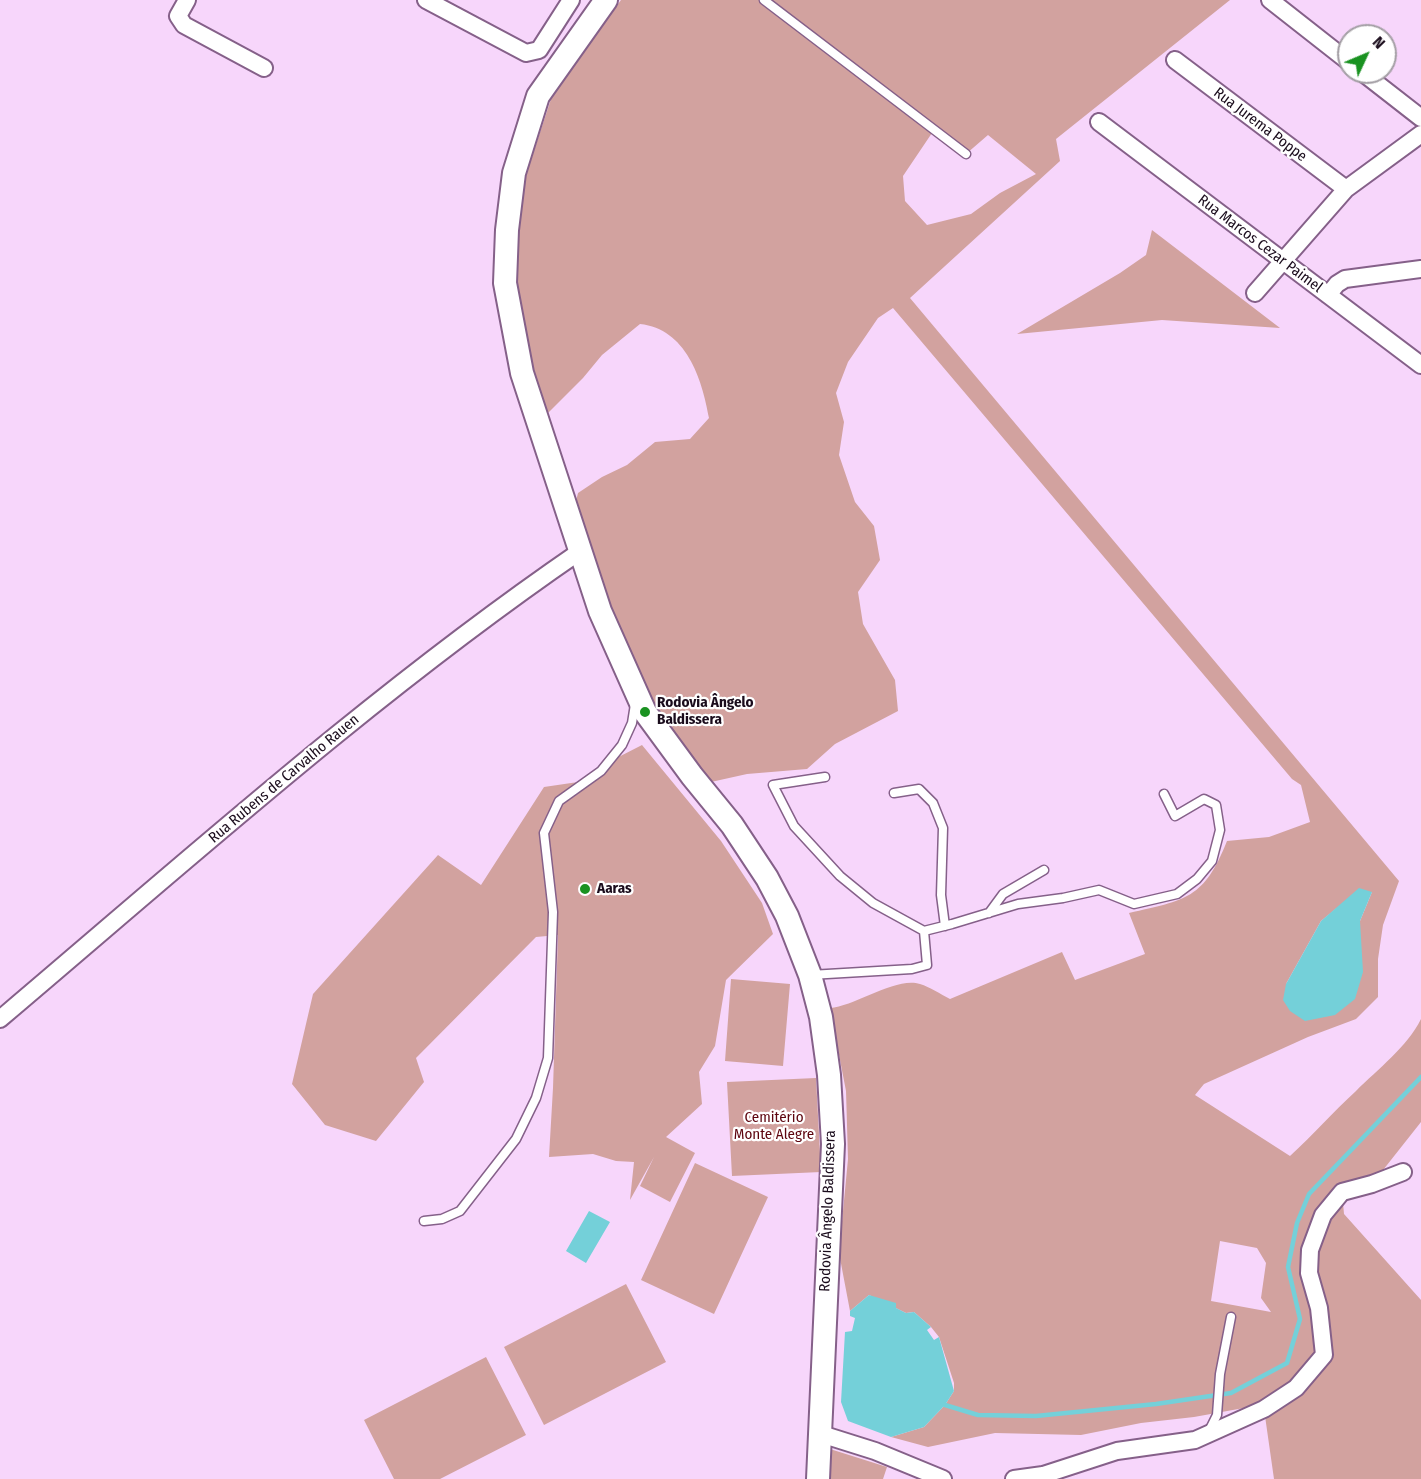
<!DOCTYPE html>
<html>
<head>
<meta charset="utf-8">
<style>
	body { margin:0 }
	#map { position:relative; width:1421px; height:1479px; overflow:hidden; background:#f7d6fb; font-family:"Fira Sans Condensed",sans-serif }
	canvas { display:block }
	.north { position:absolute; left:1337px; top:24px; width:60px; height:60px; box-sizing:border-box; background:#fff; border:2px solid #a39ea4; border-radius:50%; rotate:46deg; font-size:16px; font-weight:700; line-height:24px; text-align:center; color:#1a0c1c }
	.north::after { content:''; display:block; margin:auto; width:21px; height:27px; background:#1a9221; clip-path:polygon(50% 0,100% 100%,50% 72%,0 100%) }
</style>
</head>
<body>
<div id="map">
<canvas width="1421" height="1479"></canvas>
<div class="north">N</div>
</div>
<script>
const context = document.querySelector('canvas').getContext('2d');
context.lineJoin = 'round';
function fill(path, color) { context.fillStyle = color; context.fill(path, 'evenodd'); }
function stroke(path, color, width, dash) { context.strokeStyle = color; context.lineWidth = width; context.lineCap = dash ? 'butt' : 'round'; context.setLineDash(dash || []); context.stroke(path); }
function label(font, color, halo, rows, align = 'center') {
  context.font = font + ' "Fira Sans Condensed",sans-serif'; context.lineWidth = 4.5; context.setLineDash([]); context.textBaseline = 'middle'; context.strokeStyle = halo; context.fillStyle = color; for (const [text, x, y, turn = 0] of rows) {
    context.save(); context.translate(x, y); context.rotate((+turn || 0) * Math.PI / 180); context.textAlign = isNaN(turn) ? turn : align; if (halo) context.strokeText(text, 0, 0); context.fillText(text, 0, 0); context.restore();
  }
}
fill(new Path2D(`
	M621 0H1230L1056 139 1060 161 910 298 1399 881 1383 925 1378 959V997L1356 1019 1308 1037 1204 1084 1195 1095 1290 1156C1313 1135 1333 1112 1356 1091 1378 1069 1407 1047 1421 1019V1122L1372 1184 1342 1192 1344 1214 1421 1300V1479H1274L1264 1409 1255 1406 1194 1417 1141 1423 1081 1435 995 1433 928 1447 891 1437 924 1427 945 1405 954 1391V1383L939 1337 931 1327 914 1312 906 1313 869 1295 850 1311 839 1253 848 1159 846 1091 830 1008C855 1006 897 976 920 984 930 987 940 994 950 999L1062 952 1075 980 1145 954 1129 913C1186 900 1204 899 1227 841L1269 837 1310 822 1301 785 1292 779 893 308 878 318 848 362 836 393 844 422 839 455 855 502 874 526 880 560 858 592 863 624 895 680 898 711 835 744 807 769 747 774 711 782 701 772 653 705 602 593 575 505 578 493 602 477 627 465 655 442 690 439 709 418C702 378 686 329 640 324L602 355 583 378 546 415 540 401 516 283 518 231 526 175 551 99ZM934 130 966 154 988 135 1036 174 1000 193 971 214 927 225 905 201 903 176ZM1372 892 1360 921 1286 984 1321 921 1338 907ZM1220 1241 1257 1248 1266 1263 1261 1298 1271 1312 1211 1301Z
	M1152 230 1280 328 1162 320 1017 334 1120 273 1146 255Z
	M642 745 721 841 762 903 773 934 726 980 715 1046 699 1072 702 1104 666 1137 695 1153 670 1202 640 1186 654 1157 630 1200 634 1162 616 1161 593 1154 549 1157 553 1088 558 935 536 937 416 1058 424 1082 376 1141 325 1125 292 1084 313 994 438 855 481 885 544 787 578 782 601 766Z
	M731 979 790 984 783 1066 725 1061Z
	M816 1078 821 1172 732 1176 727 1082Z
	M695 1163 768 1197 714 1314 641 1280Z
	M626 1284 666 1362 544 1425 504 1347Z
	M486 1357 526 1435 440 1479H394L364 1420Z
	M830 1449 887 1467 883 1479H828Z`), '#d2a29f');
fill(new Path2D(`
	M1359 888 1372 892 1360 921 1363 972 1355 999 1335 1015 1305 1021 1290 1011 1283 1000 1286 984 1321 921Z
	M589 1211 610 1222 586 1263 566 1251Z
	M869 1295 896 1303V1308L906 1313 914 1312 931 1327 927 1330 934 1340 939 1337 954 1391 945 1405 924 1427 891 1437 848 1421 841 1402 845 1332 852 1331 855 1318 850 1316V1311Z`), '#74d0d9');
stroke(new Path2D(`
	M945 1405 978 1415 1036 1416 1156 1404 1231 1393 1287 1363 1300 1319 1288 1267 1297 1223 1309 1194 1421 1077`), '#74d0d9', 4.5);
const lane = new Path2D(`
	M764 0 966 154
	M825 777 773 785 794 826 840 876 873 903 924 931
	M894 793 919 789 933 803 943 828 941 895 945 926
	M989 913 1003 894 1044 870
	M810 975 912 969 927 965 924 931 952 924 1018 904 1063 898 1099 890 1134 904 1177 894 1197 879 1212 861 1220 830 1216 805 1204 799 1175 816 1164 794
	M424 1221 442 1219 460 1211 516 1139 536 1098 548 1058 553 912 544 833 559 801 601 771 622 745 632 723 635 704
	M1209 1431 1217 1415 1220 1374 1231 1317`);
const street = new Path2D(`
	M187 0 178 16 184 25 264 68
	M426 0 526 53 539 50 571 0
	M1270 0 1349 62
	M1175 60 1346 189
	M1362 72 1421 118
	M1099 122 1421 365
	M1255 293 1346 189 1421 134
	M1328 295 1337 284 1345 279 1421 269
	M0 1019C189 859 375 692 579 552
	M821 1434 875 1451 943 1479
	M1014 1479 1043 1475 1117 1451 1195 1440 1264 1409 1296 1388 1324 1355 1319 1308 1309 1273 1310 1250 1323 1215 1342 1192 1372 1184 1403 1172`);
const secondary = new Path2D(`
	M606 0 538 96 514 173 507 230 505 283 522 373 600 611 645 712 692 776 732 825 767 878 787 916 810 975 821 1017 829 1075 833 1144 818 1479`);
stroke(lane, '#856089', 11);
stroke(street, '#856089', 20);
stroke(secondary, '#856089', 26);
stroke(lane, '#fff', 8);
stroke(street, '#fff', 16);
stroke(secondary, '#fff', 22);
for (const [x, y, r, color] of [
	[645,712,6,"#1a9221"],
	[585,889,6,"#1a9221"]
]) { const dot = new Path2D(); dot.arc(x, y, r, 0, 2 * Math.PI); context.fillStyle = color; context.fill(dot); stroke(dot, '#fff', 2); }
label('15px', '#1a0c1c', '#fff', [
	["Rua Jurema Poppe",1260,125,37],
	["Rua Marcos Cezar Paimel",1260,244,37],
	["Rua Rubens de Carvalho Rauen",284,779,-40],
	["Rodovia Ângelo Baldissera",828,1211,-88]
]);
label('bold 15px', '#1a0c1c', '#fff', [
	["Rodovia Ângelo",657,703],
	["Baldissera",657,720],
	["Aaras",597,889]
], 'left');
label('15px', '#5d040e', '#fff', [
	["Cemitério",774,1118],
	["Monte Alegre",774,1135]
]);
</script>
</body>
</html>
